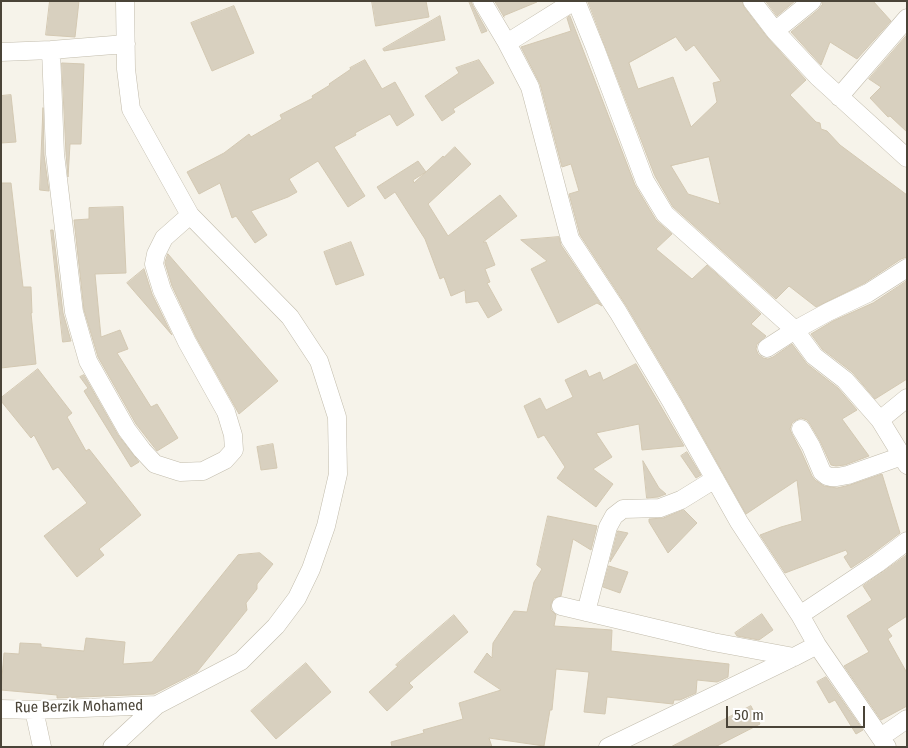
<!DOCTYPE html>
<html>
<head>
<meta charset="utf-8">
<style>
	body { margin:0 }
	#map { position:relative; width:908px; height:748px; overflow:hidden; background:#f6f3ea; font-family:"Fira Sans Condensed",sans-serif }
	canvas { display:block }
	.frame { position:absolute; inset:0; border:2px solid #4a4438; pointer-events:none }
	.scale { position:absolute; left:726px; top:706px; width:139px; height:22px; box-sizing:border-box; border:2px solid #4a4438; border-top:0; padding-left:6px; font-size:15px; line-height:18px; white-space:nowrap; color:#4a4438; -webkit-text-stroke:4px #fff; paint-order:stroke }
</style>
</head>
<body>
<div id="map">
<canvas width="908" height="748"></canvas>
<div class="frame"></div>
<div class="scale">50 m</div>
</div>
<script>
const context = document.querySelector('canvas').getContext('2d');
context.lineJoin = 'round';
function fill(path, color) { context.fillStyle = color; context.fill(path, 'evenodd'); }
function stroke(path, color, width, dash) { context.strokeStyle = color; context.lineWidth = width; context.lineCap = dash ? 'butt' : 'round'; context.setLineDash(dash || []); context.stroke(path); }
function label(font, color, halo, rows, align = 'center') {
  context.font = font + ' "Fira Sans Condensed",sans-serif'; context.lineWidth = 4; context.setLineDash([]); context.textBaseline = 'middle'; context.strokeStyle = halo; context.fillStyle = color; for (const [text, x, y, turn = 0] of rows) {
    context.save(); context.translate(x, y); context.rotate((+turn || 0) * Math.PI / 180); context.textAlign = isNaN(turn) ? turn : align; if (halo) context.strokeText(text, 0, 0); context.fillText(text, 0, 0); context.restore();
  }
}
const building = new Path2D(`
	M50 1H79L75 37 46 35Z
	M372 1H426L429 17 376 26Z
	M469 1H471L473 6 487 31 482 33Z
	M495 1H537V2L503 16 504 17Z
	M588 1H742L744 7 767 37 806 80 790 95 816 122 820 123 821 129 827 131 840 145 907 195V257L901 259 863 284 816 307 789 286 776 299 673 207 655 176ZM676 37 686 51 694 45 721 81 713 83 717 102 691 127 673 77 638 89 629 63ZM709 157 720 204 688 194 671 166Z
	M766 1H795L777 16Z
	M822 1H873L891 21 857 59 830 42 821 65 791 32 819 9 822 5Z
	M234 6 254 53 212 71 191 23Z
	M440 16 445 40 384 51 383 49Z
	M570 16 635 185 656 220 672 234 656 249 692 279 707 265 761 314 751 324 766 336 757 344 756 349 758 354 763 358 768 359 773 357 792 344 807 364 838 388 857 410 842 419 869 456 845 465 836 466 831 465 820 441 810 424 807 420 801 418 796 420 792 423 790 429 792 434 801 451 812 476 815 480 824 486 837 488 850 485 882 474 900 533 872 554 851 568 844 557 848 554 846 550 785 573 760 535 781 527 802 521 797 480 746 514 681 398 627 307 580 235 569 194 579 191 571 164 562 167 540 84 521 47 571 31 567 18Z
	M907 35V132L890 116 888 117 870 98 881 87 869 79Z
	M365 60 382 89 395 82 414 115 397 126 390 114 355 133 356 135 334 147 365 196 348 207 318 161 289 179 297 192 288 197 251 211 267 235 255 243 236 216 232 218 220 183 199 194 187 172 224 153 249 134 251 137 282 119 280 115 313 98 312 96 330 85 329 84 351 69 350 68Z
	M479 60 494 83 453 109 455 112 442 121 425 96 459 73 456 68Z
	M62 63 84 64 81 144H70L68 177 66 153Z
	M11 95 16 142 1 143V96Z
	M43 108 44 155 49 191 40 190Z
	M455 147 471 164 428 204 448 236 500 195 517 216 483 242H486L495 265 485 269 490 282 487 283 502 310 488 318 478 301 466 303 465 290 451 296 444 277 440 279 425 239 395 192 385 199 377 187 418 161 426 172 413 180 414 183 443 156 444 157Z
	M1 183H11L23 287H31L32 313H31L36 364 1 368Z
	M123 207 126 273 95 274 101 337 120 330 128 349 117 353 151 407 157 404 178 438 157 451 136 424 98 357 84 310 74 220 89 219V208Z
	M51 230H53L63 313 71 341 63 342Z
	M559 237 561 245 602 306 597 303 558 323 531 269 547 261 521 240Z
	M351 242 364 275 336 285 324 252Z
	M168 254 278 381 239 414 196 337 172 286 165 263Z
	M144 269 152 294 172 335 127 283Z
	M907 281V379L875 399 852 372 822 349 811 334 833 321 873 303Z
	M636 364 684 446 642 450 639 424 596 433 612 457 593 469 613 484 596 507 557 478 565 467 544 435 538 438 524 406 540 398 546 410 573 397 565 380 586 370 589 377 600 372 603 380Z
	M38 369 72 413 67 417 86 451 89 449 141 515 99 549 104 555 77 577 44 536 87 503 58 467 53 470 34 435 31 438 1 401V398Z
	M84 375 118 435 139 462 131 467 84 391 88 388 80 377Z
	M273 444 277 468 261 470 257 447Z
	M687 452 701 475 696 478 681 456Z
	M643 461 659 488 666 494 658 497 647 498Z
	M684 510 697 523 668 553 649 522V519L663 518Z
	M548 516 597 526 591 550 573 539 561 596 554 598 551 604V610L556 615 554 626 612 630 611 651 729 664 728 677 717 682 697 680 696 693 680 700H674L673 704 607 697 605 714 584 712 589 672 556 669 552 710H550L544 746 489 738 492 747H392L391 742 424 733 423 730 463 719 459 703 501 690 474 672 487 653 492 658 493 643 514 611 527 612 534 582 542 569 537 565Z
	M618 531 628 533 610 562V561Z
	M260 553 273 564 257 584V589L246 603 247 610 197 672 154 694 57 698V695L1 690 4 653 19 654 20 643 41 644V647L84 651 86 638 125 642 123 664 152 662 238 555Z
	M907 555V616L887 629 892 636 888 639 907 673V706L881 720 844 666 869 652 847 616 872 600 863 586Z
	M609 566 628 572 620 593 603 587Z
	M762 614 773 630 759 640 737 636 735 633Z
	M454 615 468 632 409 683 413 687 387 711 369 692 398 666 396 665Z
	M306 663 331 692 276 739 251 711Z
	M826 677 863 730 856 734 835 700 829 703 817 682Z
	M751 706 760 724 715 747H671Z`);
fill(building, '#d8d0bf');
stroke(building, '#d3c8b2', 1);
const street = new Path2D(`
	M482 1 507 43 530 87 570 239 618 312 672 403 739 522 800 615 817 645 887 747
	M576 1 595 48 645 181 665 214 795 330 814 356 845 380 880 420 902 456 907 465
	M752 1 775 31 818 77 907 158
	M775 31 812 1
	M507 43 574 1
	M51 50 55 154 74 312 88 361 127 430 142 450 155 464 180 472 203 471 225 460 234 450 233 435 226 412 187 342 162 290 154 264 156 254 164 238 190 215
	M1 52 51 50 126 44
	M839 97 907 18
	M767 348 795 330 828 312 868 293 907 268
	M880 420 907 398
	M801 429 811 446 822 472 827 476 831 477H837L848 475 902 456
	M561 606 713 642 794 657
	M586 612 608 527 614 516 623 509 660 508 681 500 715 479
	M800 615 878 563 907 541
	M1 709 34 710 157 705
	M34 710 42 747
	M881 737 907 719
	M112 747 157 705 241 661 276 626 297 598 311 569 326 526 338 474 337 417 319 361 290 317 190 215 131 109 126 69 125 1
	M608 747 794 657 817 645`);
stroke(street, '#c2bcac', 19);
stroke(street, '#fff', 18);
label('15px', '#4a4438', '#fff', [
	["Rue Berzik Mohamed",79,707,-1]
]);
</script>
</body>
</html>
